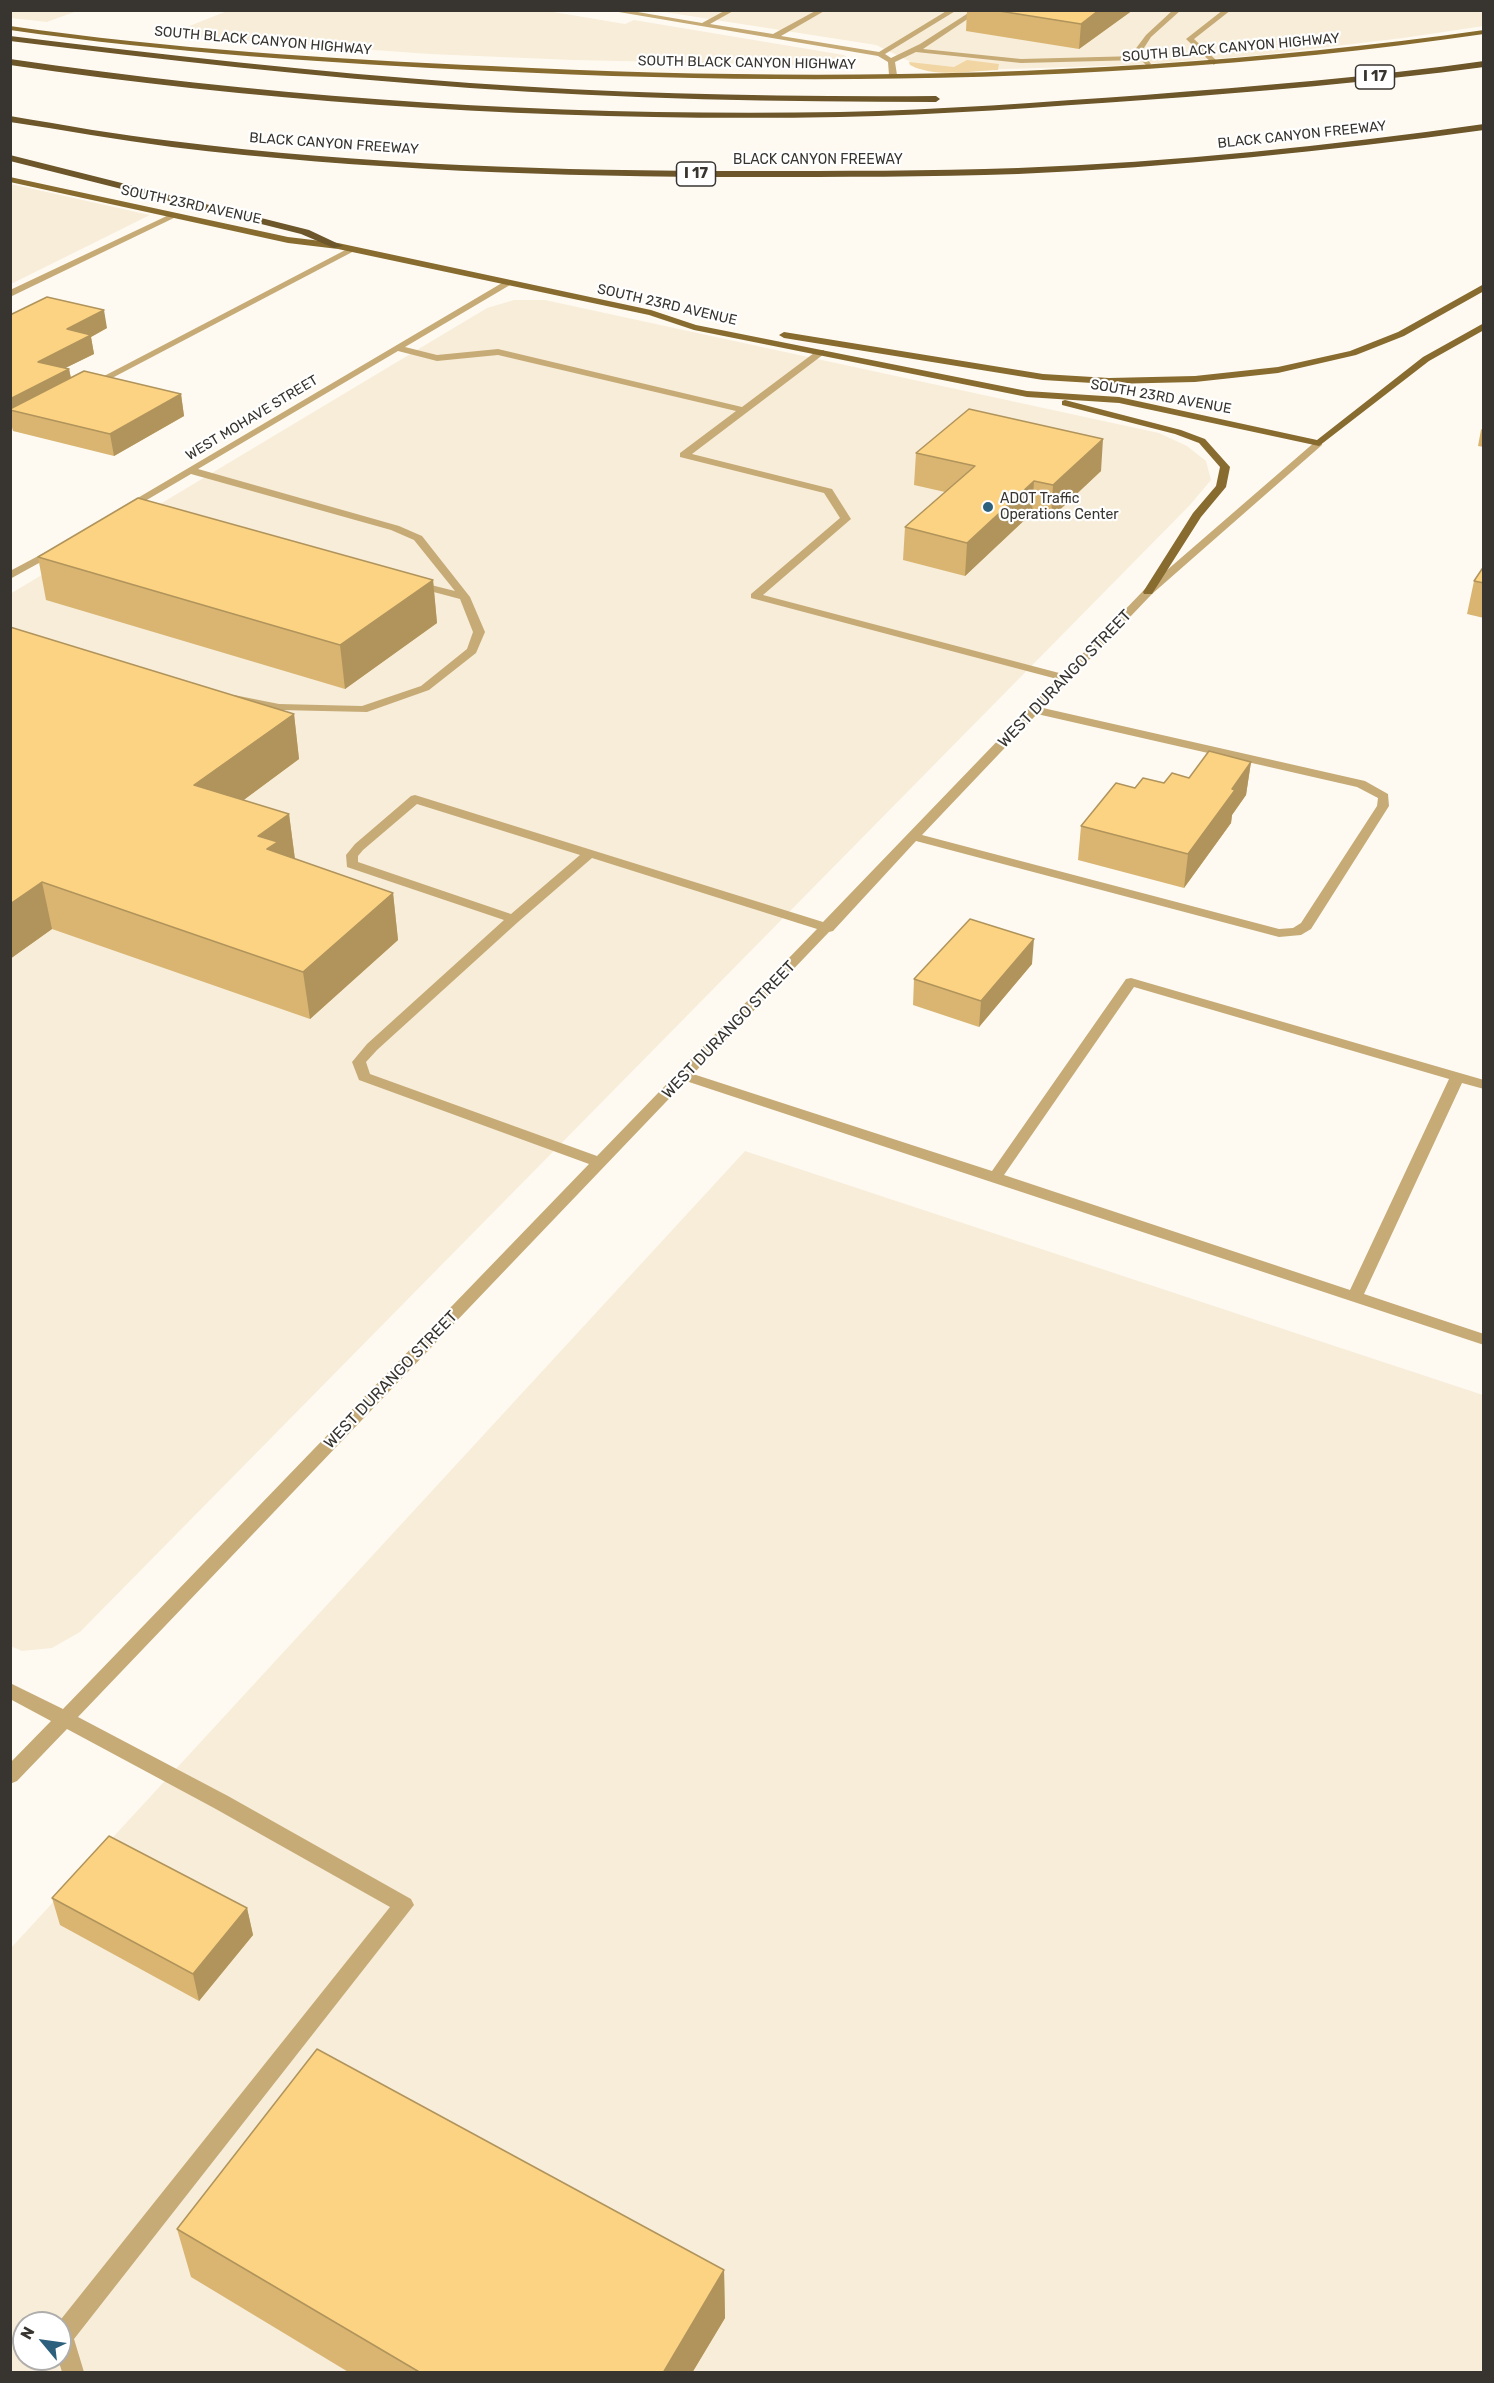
<!DOCTYPE html>
<html>
<head>
<meta charset="utf-8">
<style>
	body { margin:0 }
	#map { position:relative; width:1494px; height:2383px; overflow:hidden; background:#fefaf2; font-family:Rubik,sans-serif }
	canvas { display:block }
	.frame { position:absolute; inset:0; border:12px solid #383530; pointer-events:none }
	.north { position:absolute; left:12px; top:2311px; width:60px; height:60px; box-sizing:border-box; background:#fff; border:2px solid #afaeac; border-radius:50%; rotate:299deg; font-size:16px; font-weight:700; line-height:24px; text-align:center; color:#383530 }
	.north::after { content:''; display:block; margin:auto; width:21px; height:27px; background:#2d607d; clip-path:polygon(50% 0,100% 100%,50% 72%,0 100%) }
</style>
</head>
<body>
<div id="map">
<canvas width="1494" height="2383"></canvas>
<div class="frame"></div>
<div class="north">N</div>
</div>
<script>
const context = document.querySelector('canvas').getContext('2d');
context.lineJoin = 'round';
function fill(path, color) { context.fillStyle = color; context.fill(path, 'evenodd'); }
function stroke(path, color, width, dash) { context.strokeStyle = color; context.lineWidth = width; context.lineCap = dash ? 'butt' : 'round'; context.setLineDash(dash || []); context.stroke(path); }
function label(font, color, halo, rows, align = 'center') {
  context.font = font + ' Rubik,sans-serif'; context.lineWidth = 4.5; context.setLineDash([]); context.textBaseline = 'middle'; context.strokeStyle = halo; context.fillStyle = color; for (const [text, x, y, turn = 0] of rows) {
    context.save(); context.translate(x, y); context.rotate((+turn || 0) * Math.PI / 180); context.textAlign = isNaN(turn) ? turn : align; if (halo) context.strokeText(text, 0, 0); context.fillText(text, 0, 0); context.restore();
  }
}
fill(new Path2D(`
	M11 10H77V11L47 22 11 18Z
	M542 10 625 24 634 20 844 55 853 61 842 66 573 60 429 54 167 35 227 11Z
	M1483 10 1484 26 1403 38 1261 55 1134 65 943 71 915 68 909 61 876 45 658 11Z
	M11 184 150 215 11 284Z
	M514 300H545L1159 433 1187 446 1206 461 1211 480 1190 505 80 1632 52 1648 22 1651 10 1646V594L487 308Z
	M745 1151 1483 1395V2372H11L10 1949ZM24 2323H60V2359H24Z`), '#f8edd9');
fill(new Path2D(`
	M967 60 999 64 998 70C971 71 934 78 910 65L909 62 954 67Z`), '#f1d6a3');
fill(new Path2D(`
	M607 10H626L702 23 726 10H735L710 24 773 34 817 10H826L781 36 879 52 948 10H957L885 54 891 58 920 44 973 10H981L923 49 1021 59 1138 56 1134 51 1146 35 1173 10H1181L1151 37 1142 51 1151 64 1147 66 1141 60 1021 63 916 52 895 62 897 75 893 77 889 75 888 62 878 56Z
	M1223 10H1231L1194 39 1217 61 1214 65 1186 39Z
	M171 214 178 216 10 297V290Z
	M351 247 358 249 93 388 85 386Z
	M507 280 510 281V285L405 347 437 355 498 349 742 407 818 350H824V354L692 454 832 489 851 519 763 595 1063 674 1144 590 1316 441H1322V445L1152 594 1043 708 1365 781 1388 794 1389 806 1311 929 1301 935 1279 937 916 841 833 931 829 932 693 1074 992 1171 1126 979 1131 978 1484 1080V1089L1462 1083 1364 1294 1484 1334V1345L686 1081 78 1717 228 1796 411 1899 414 1905 74 2339 84 2372H62L58 2359H60V2323H58L390 1907 214 1808 67 1729 17 1781 10 1784V1763L51 1721 10 1699V1683L63 1709 589 1164 359 1080 352 1062 367 1044 504 920 347 867 346 855 355 844 411 796 415 795 823 922 1057 679 751 598V594L840 518 824 493 680 457V453L736 411 498 355 437 361 398 351 198 469 399 526 422 536 470 597 485 632 476 653 429 690 367 712 279 710 230 700 228 698 234 695 279 704 362 706 421 686 467 649 473 632 460 599 411 586V582L415 581 455 591 414 540 391 530 191 474 128 511 119 509ZM1037 714 1357 787 1378 798 1377 806 1301 923 1293 928 1279 929 922 835ZM417 804 580 855 511 914 358 862V856L363 850ZM592 858 817 929 597 1156 370 1074 366 1062 377 1050 518 922ZM1134 987 1449 1079 1350 1290 1004 1175Z
	M55 547 59 548V552L10 579V571Z`), '#c6ab77');
fill(new Path2D(`
	M10 26C170 49 330 59 491 66 823 83 1155 77 1484 30V34C1155 82 823 87 491 71 330 63 170 53 10 30Z
	M10 177 288 237 338 243 651 310 696 325 1027 391 1119 397 1317 440 1423 357 1484 323V330L1429 361 1319 446 1119 403 1027 397 694 330 649 315 338 249 288 243 10 182Z
	M1484 284V291L1404 336 1356 355 1278 373 1195 382 1109 384 1043 380 784 338 779 335 784 332 1043 374 1109 378 1195 376 1278 367 1350 351 1398 332Z
	M1065 400 1181 430 1205 439 1230 467 1226 487 1201 517 1152 594H1144L1143 592 1193 513 1216 486 1220 467 1199 443 1175 434 1062 405V401Z`), '#886b2f');
fill(new Path2D(`
	M10 36C163 55 316 72 470 83 625 94 780 97 936 96L940 99 936 102C780 102 625 99 470 88 316 77 163 60 10 41Z
	M10 59C284 99 563 117 840 112 941 110 1042 102 1144 95 1257 86 1371 77 1484 61V67C1371 82 1257 92 1144 100 1042 107 941 115 840 117 563 122 284 105 10 65Z
	M10 116C64 125 118 135 172 141 364 165 557 171 750 171 839 171 929 171 1018 168 1174 162 1329 146 1484 124V130C1329 151 1174 167 1018 174 929 177 839 177 750 177 557 177 364 170 172 147 118 140 64 130 10 122Z
	M10 155 309 230 343 246 334 248 301 234 10 161Z`), '#6c562a');
fill(new Path2D(`
	M967 10H1133L1079 49 966 31Z
	M10 315 107 328 91 337 94 354 65 368 69 369 71 378 181 394 184 416 114 456 13 431 10 420Z
	M1484 426V447L1478 446 1481 430Z
	M916 453 1101 471 1051 518 1032 513 965 576 903 560 905 527 945 492 914 485Z
	M38 557 433 580 437 623 345 689 46 600Z
	M1484 566V618L1467 614 1474 581Z
	M10 627 294 714 299 759 243 800 289 814 295 859 393 893 398 940 310 1019 52 929 10 959Z
	M1251 762 1246 795 1232 815 1231 823 1184 888 1078 860 1081 826 1135 788 1189 778Z
	M1032 964 979 1027 913 1005 914 979Z
	M52 1898 247 1908 253 1935 199 2001 60 1925Z
	M177 2229 724 2270 725 2318 692 2373H350L191 2277Z`), '#d9b571');
fill(new Path2D(`
	M1099 10H1133L1079 49 1081 24Z
	M104 310 107 328 91 337 94 354 41 380 38 362 67 329Z
	M69 369 73 388 10 410V399Z
	M181 394 184 416 114 456 110 434Z
	M1103 439 1101 471 1051 518 1053 485Z
	M1034 481 1032 513 965 576 967 543Z
	M433 580 437 623 345 689 340 645Z
	M294 714 299 759 202 831 194 785Z
	M1251 762 1246 795 1232 815 1231 823 1184 888 1188 854Z
	M289 814 295 860 284 889 258 836Z
	M42 882 52 929 10 959V904Z
	M393 893 398 940 310 1019 303 972Z
	M1034 939 1032 964 979 1027 981 1001Z
	M247 1908 253 1935 199 2001 193 1974Z
	M724 2270 725 2318 692 2373H663Z`), '#b0945c');
const building = new Path2D(`
	M993 10H1099L1081 24Z
	M47 297 104 310 67 329 91 335 38 362 69 369 10 399V315Z
	M84 371 181 394 110 434 10 410V409Z
	M969 409 1103 439 1053 485 1034 481 967 543 905 527 975 466 916 453Z
	M138 498 433 580 340 645 38 557Z
	M1484 566V583L1474 581Z
	M10 627 294 714 194 785 289 814 258 836 278 842 267 849 393 893 303 972 42 882 10 904Z
	M1209 751 1251 762 1232 789 1235 790 1188 854 1081 826 1116 783 1135 788 1143 778 1164 783 1172 773 1189 778Z
	M970 919 1034 939 981 1001 914 979Z
	M109 1836 247 1908 193 1974 52 1898Z
	M317 2049 724 2270 663 2373H421L177 2229Z`);
fill(building, '#fcd383');
stroke(building, '#b0945c', 1.5);
for (const [x, y, r, color] of [
	[988,507,6,"#2d607d"]
]) { const dot = new Path2D(); dot.arc(x, y, r, 0, 2 * Math.PI); context.fillStyle = color; context.fill(dot); stroke(dot, '#fff', 2); }
label('14px', '#383530', '#fff', [
	["SOUTH BLACK CANYON HIGHWAY",263,41,5],
	["SOUTH BLACK CANYON HIGHWAY",1231,48,-5],
	["SOUTH BLACK CANYON HIGHWAY",747,63,1],
	["BLACK CANYON FREEWAY",1302,135,-6],
	["BLACK CANYON FREEWAY",334,144,4],
	["BLACK CANYON FREEWAY",818,160],
	["SOUTH 23RD AVENUE",191,205,12],
	["SOUTH 23RD AVENUE",667,305,13],
	["SOUTH 23RD AVENUE",1161,397,10],
	["WEST MOHAVE STREET",252,418,-31]
]);
label('14px', '#383530', '#fff', [
	["ADOT Traffic",1000,499],
	["Operations Center",1000,515]
], 'left');
for (const [x, y, w] of [
	[1375,77,39],
	[696,174,39]
]) { const box = new Path2D(); box.roundRect(x - w / 2, y - 12, w, 24, 4.5); context.fillStyle = '#fff'; context.fill(box); stroke(box, '#383530', 1.5); }
label('bold 15px', '#383530', null, [
	["I 17",1375,77],
	["I 17",696,174]
]);
label('16px', '#383530', '#fff', [
	["WEST DURANGO STREET",1065,679,-46],
	["WEST DURANGO STREET",729,1030,-46],
	["WEST DURANGO STREET",391,1380,-46]
]);
</script>
</body>
</html>
